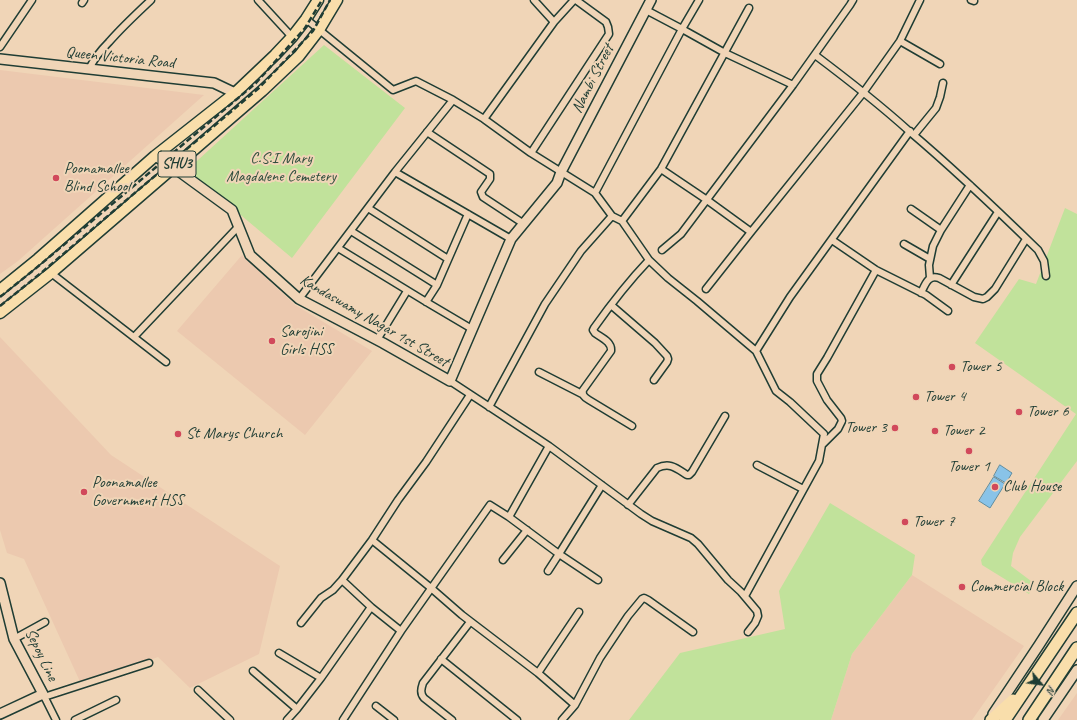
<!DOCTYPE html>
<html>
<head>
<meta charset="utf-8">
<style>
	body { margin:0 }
	#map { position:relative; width:1077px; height:720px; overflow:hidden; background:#f0d5b7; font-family:Caveat,sans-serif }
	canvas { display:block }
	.north { position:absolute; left:1021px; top:664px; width:40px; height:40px; -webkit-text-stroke:3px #f0d5b7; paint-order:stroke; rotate:119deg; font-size:11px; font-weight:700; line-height:16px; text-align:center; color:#1f3d34 }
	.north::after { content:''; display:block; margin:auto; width:14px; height:18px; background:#1f3d34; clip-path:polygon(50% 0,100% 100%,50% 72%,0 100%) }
</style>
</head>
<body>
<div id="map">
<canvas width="1077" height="720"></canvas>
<div class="north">N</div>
</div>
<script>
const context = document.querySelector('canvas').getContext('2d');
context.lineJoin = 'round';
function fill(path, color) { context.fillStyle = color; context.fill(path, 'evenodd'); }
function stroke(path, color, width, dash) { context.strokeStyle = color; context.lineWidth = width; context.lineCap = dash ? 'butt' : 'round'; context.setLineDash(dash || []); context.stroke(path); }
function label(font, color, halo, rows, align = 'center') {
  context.font = font + ' Caveat,sans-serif'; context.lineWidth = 4; context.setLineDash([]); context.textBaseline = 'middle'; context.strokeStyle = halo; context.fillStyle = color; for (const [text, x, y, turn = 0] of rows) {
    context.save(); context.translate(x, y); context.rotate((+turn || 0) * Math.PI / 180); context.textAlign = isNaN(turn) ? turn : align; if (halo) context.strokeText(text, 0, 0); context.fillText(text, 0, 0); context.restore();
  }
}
fill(new Path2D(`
	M0 70 204 95 18 261 0 274Z
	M242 255 295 305 372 351 305 435 177 331Z
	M0 337 111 455 280 566 259 654 190 688 158 657 82 686 24 559 7 553 0 530Z
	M912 575 1024 646 972 720H831L852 654Z
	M1077 693V720H1058Z`), '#ecc9af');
fill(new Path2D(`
	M324 45 405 108 292 258 187 170Z
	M1065 208 1077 214V461L1020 537 1013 553 1011 566 1035 584 1029 594 982 565 981 560 1076 414 975 343 1019 279 1036 284Z
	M830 503 915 555 912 575 852 654 831 720H629L680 653 785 629 779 591Z`), '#c1e29b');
const water = new Path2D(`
	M1000 465 1012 473 1006 483 994 476Z
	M994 477 1005 484 990 508 979 501Z`);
fill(water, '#89c3e8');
stroke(water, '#5f8da0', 1);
const street = new Path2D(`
	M258 0 292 37
	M534 0 554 22
	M971 0 974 1
	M82 3 84 0
	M646 10 682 29 725 53 793 85
	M306 19 393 90 416 81 453 100 484 119 531 153 595 193 612 216 622 221 649 260 668 278 697 301 756 351 776 391 790 402 824 434 819 461 745 596
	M900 41 940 64
	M0 47 32 0
	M815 55C847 79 879 104 909 131 954 169 996 209 1038 250L1044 261 1046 276
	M89 69C94 59 101 50 109 42 122 27 136 14 151 0
	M484 119 554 22 574 0
	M427 132 490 174V179L481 192 483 197 524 224
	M914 135 936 108 940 97 943 83
	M531 153 609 34 608 27 606 22 576 0
	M661 169 707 200 751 232
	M395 172 511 239
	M595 193 682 29 699 0
	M368 208 448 259
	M911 209 941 230
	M622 221 661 169 749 8
	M351 231 437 285
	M832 240 876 270 926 295 948 311
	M904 244 930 259
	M338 248 428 303 472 329
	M662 250 681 234 793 85 850 5 853 0
	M51 273 166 362
	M930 278 929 265 933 246 941 230 970 185
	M951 285 998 212
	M706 289 751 232 863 93 900 41 920 0
	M921 293C925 285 928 274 939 278L974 297 983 299 987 297 995 289 1026 239
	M299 299 395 172 453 100
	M426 302 437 285 468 214
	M611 305 655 343 667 356 668 359 667 362 654 380
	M134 337 238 227
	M377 340 407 291
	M756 351 790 297 910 131
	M539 372 582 394
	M450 381 549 446 641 514 652 521 691 538 698 544 728 580 741 592 757 611 758 616 755 623 748 632
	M489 407 545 304 581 251 612 216
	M632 426 589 400C584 397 582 395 583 390L611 351C612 342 602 338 595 333L593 330 594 328C611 304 629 281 649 260
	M823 444 838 429 842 421 841 418 827 400 817 381V374L827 358 876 270
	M757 465 803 489
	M628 505 657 468C670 462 676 468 687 475H689L692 472 725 416
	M509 517 559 554 602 485
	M372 540 431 588 462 615 538 673 579 612
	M503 560 527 530
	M548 571 559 554 598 580
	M371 607 401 631
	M301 623 321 598 333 590 342 580
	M14 639 45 622
	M279 653 321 678
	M441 659 517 720
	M253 671 297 709
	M538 673 575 705
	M198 690 230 720
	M43 694 56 720
	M44 697 149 663
	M376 706 394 720
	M75 720 116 700
	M287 720 297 709 321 678 371 607 342 580 372 540 398 500 426 462 470 395
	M343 720 401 631 490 505 509 517 549 446
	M452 720 424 698C420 693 421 689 423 683L470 622
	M562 720 575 705 600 658 628 616 642 599 644 598 648 600 693 632`);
const secondary = new Path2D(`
	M0 59 214 83 235 93
	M155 156 173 167 232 210 250 255 299 299 383 343 450 381 511 239 557 183 561 172 651 0
	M0 583 14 639 43 694 0 714
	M993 714 1039 645 1077 586
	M1043 720 1077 670`);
const primary = new Path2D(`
	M0 290 38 259 155 156 235 93 275 55 292 37 306 19 318 0
	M0 313 51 273 262 91 299 56 319 30 337 0`);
const highway = new Path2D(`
	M991 720 1013 700
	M1005 720 1077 613
	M1029 720 1077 648`);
stroke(street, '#1f3d34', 9);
stroke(secondary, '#1f3d34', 12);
stroke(primary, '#1f3d34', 13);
stroke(highway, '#1f3d34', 14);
stroke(street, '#f0d5b7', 6);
stroke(secondary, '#f0d5b7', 9);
stroke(primary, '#f9deab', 10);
stroke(highway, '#f9deab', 11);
stroke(new Path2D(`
	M0 297 35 269 256 83 305 28 322 0
	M0 306 41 273 130 197 259 88 313 31 330 0`), '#1f3d34', 2.5, [6, 3]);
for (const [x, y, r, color] of [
	[56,178,4,"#d1495b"],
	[272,341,4,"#d1495b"],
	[952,367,4,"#d1495b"],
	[916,397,4,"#d1495b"],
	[1019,412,4,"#d1495b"],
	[895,428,4,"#d1495b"],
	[935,431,4,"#d1495b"],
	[178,434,4,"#d1495b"],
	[969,451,4,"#d1495b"],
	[995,487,4,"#d1495b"],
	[84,492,4,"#d1495b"],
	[905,522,4,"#d1495b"],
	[962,587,4,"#d1495b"]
]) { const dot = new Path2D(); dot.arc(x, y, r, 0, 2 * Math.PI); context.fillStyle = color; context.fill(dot); stroke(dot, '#f0d5b7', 1.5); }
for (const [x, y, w] of [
	[177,164,38]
]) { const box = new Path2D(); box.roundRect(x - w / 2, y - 13, w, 26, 3); context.fillStyle = '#f0d5b7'; context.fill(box); stroke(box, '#1f3d34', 1); }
label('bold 15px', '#1f3d34', null, [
	["SHU3",177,164]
]);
label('16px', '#1f3d34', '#f0d5b7', [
	["Queen Victoria Road",120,58,6],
	["Nambi Street",593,79,-63],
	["Kandaswamy Nagar 1st Street",374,321,30],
	["Sepoy Line",41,655,64]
]);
label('16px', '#2f4e3e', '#f0d5b7', [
	["C.S.I Mary",281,159],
	["Magdalene Cemetery",281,177]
]);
label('16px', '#1f3d34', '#f0d5b7', [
	["Poonamallee",64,169],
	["Blind School",64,187],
	["Sarojini",280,332],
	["Girls HSS",280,350],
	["Tower 5",960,367],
	["Tower 4",924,397],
	["Tower 6",1027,412],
	["Tower 3",887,428,"right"],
	["Tower 2",943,431],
	["St Marys Church",186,434],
	["Tower 1",969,467,"center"],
	["Poonamallee",92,483],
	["Government HSS",92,501],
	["Club House",1003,487],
	["Tower 7",913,522],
	["Commercial Block",970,587]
], 'left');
</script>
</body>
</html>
